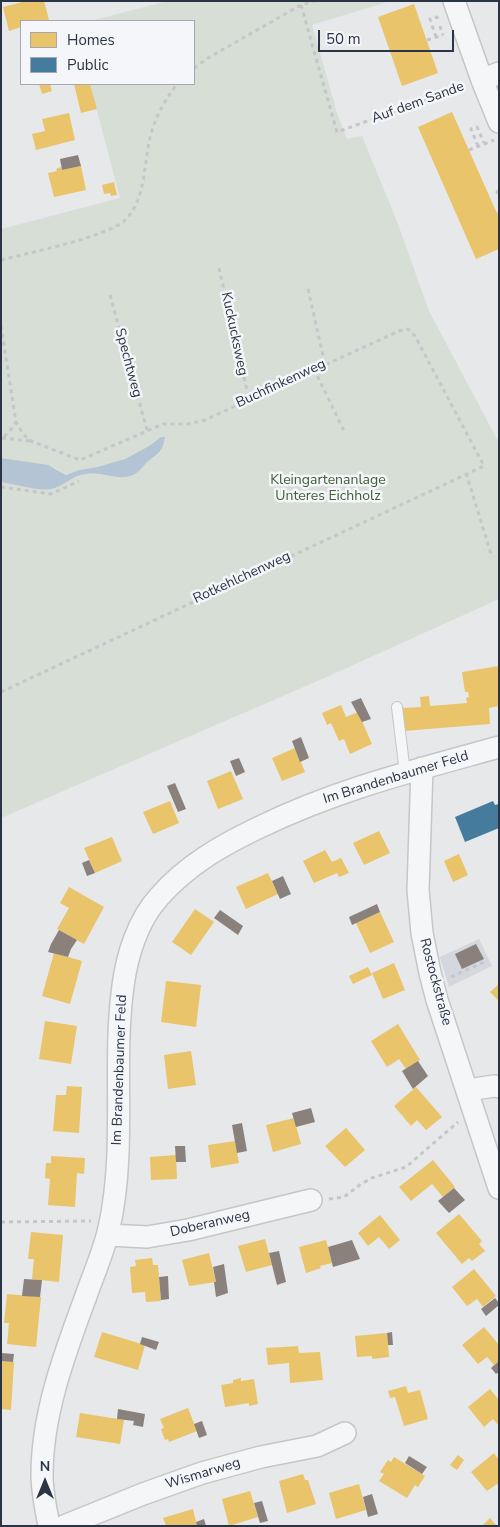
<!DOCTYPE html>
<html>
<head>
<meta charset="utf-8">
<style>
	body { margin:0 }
	#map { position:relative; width:500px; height:1527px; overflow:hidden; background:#e6e8ea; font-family:"Nunito Sans",sans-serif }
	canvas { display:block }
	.frame { position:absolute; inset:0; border:2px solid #2b3445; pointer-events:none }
	.legend { position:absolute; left:20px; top:20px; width:175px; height:65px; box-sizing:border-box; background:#f4f6f9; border:1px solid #a4a8b1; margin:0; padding:6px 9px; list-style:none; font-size:15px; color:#2b3445 }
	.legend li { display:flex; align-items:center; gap:10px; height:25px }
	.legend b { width:25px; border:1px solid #a4a8b1 }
	.north { position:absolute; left:20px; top:1457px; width:50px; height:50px; -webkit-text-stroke:4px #f4f6f9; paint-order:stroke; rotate:0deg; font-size:14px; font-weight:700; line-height:20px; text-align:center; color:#2b3445 }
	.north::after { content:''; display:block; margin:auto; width:18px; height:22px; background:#2b3445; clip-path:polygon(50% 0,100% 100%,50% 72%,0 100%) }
	.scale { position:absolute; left:318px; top:30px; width:136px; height:22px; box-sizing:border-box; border:2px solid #2b3445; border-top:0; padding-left:6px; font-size:15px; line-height:18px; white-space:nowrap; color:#2b3445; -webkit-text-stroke:4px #f4f6f9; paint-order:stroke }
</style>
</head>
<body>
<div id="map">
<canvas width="500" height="1527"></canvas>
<div class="frame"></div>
<ul class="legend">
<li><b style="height:14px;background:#e9c46a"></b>Homes</li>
<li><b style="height:14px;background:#457b9d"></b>Public</li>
</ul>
<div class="north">N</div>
<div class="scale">50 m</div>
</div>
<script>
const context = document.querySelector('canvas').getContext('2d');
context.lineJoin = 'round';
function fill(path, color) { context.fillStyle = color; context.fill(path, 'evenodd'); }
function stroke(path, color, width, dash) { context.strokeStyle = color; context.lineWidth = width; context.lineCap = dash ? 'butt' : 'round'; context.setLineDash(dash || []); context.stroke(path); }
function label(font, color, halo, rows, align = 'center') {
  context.font = font + ' "Nunito Sans",sans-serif'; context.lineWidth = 5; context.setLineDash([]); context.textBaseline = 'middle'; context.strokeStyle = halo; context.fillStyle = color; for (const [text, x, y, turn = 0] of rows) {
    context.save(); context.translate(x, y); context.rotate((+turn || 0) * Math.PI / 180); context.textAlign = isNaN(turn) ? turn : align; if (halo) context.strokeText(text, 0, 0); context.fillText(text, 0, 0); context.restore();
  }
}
fill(new Path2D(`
	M479 939 492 966 449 987 440 957Z`), '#d4d7dd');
fill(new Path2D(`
	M168 1H390L312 25 337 113 347 139 362 136 398 224 429 311 499 443V599L329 676 1 818V481L5 483 51 489 72 478 86 473 123 477 137 473 147 462 160 453 162 446 156 440 149 446 125 459 97 467 79 470 66 475 55 468 1 458V229L120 198 90 84H194V21H90Z`), '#d6ded6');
fill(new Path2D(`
	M161 437H165C162 454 158 453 146 463 144 466 141 469 138 472 123 484 103 471 86 474 72 475 63 487 51 489 37 491 19 485 5 483L1 481V458L48 465 66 475 79 470 97 467 125 459 149 446Z`), '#b4c4d5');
fill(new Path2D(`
	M26 1H44L49 20 21 21V27L9 31 3 7Z
	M414 4 438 73 402 86 378 17Z
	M39 84H50L52 91 42 94Z
	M74 84H90L97 109 81 113Z
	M452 112 499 218V249L476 259 418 127Z
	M69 113 75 140 36 150 32 134 45 131 42 119Z
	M81 166 86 190 54 197 48 173 57 171 56 169 61 167 62 170Z
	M114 182 117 195 111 196 110 193 104 194 102 185Z
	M499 666V706L489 708 490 724 404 731 402 708 421 707 420 697 429 696 430 706 467 703 466 698 469 697 468 692H465L462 672Z
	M341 705 346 717 358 712 372 744 350 754 344 739 339 741 331 723 327 725 322 713Z
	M295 748 305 772 282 781 272 758Z
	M231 771 243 799 218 809 207 781Z
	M170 801 179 823 153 834 143 812Z
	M379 831 390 853 364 865 353 843Z
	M112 837 122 861 95 873 84 848Z
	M325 850 332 862 341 858 349 873 339 877 337 873 314 883 303 861Z
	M459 854 468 875 453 882 444 861Z
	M268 873 278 894 246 909 236 887Z
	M69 887 104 907 84 944 57 929 69 908 60 903Z
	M195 909 214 922 191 955 172 942Z
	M380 912 394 942 370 953 356 923Z
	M54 953 82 961 70 1004 42 996Z
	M394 963 405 990 383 999 372 973Z
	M368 967 372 975 353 984 349 976Z
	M166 981 201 985 196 1027 161 1022Z
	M499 984V1001L490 992Z
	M45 1021 77 1026 71 1064 39 1059Z
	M398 1024 420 1060 406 1069 399 1059 387 1067 371 1041Z
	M191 1051 196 1085 168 1089 164 1055Z
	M67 1086 82 1087 79 1133 53 1131 56 1095H66Z
	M416 1087 442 1117 426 1130 417 1120 411 1126 394 1106Z
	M294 1118 301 1144 273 1152 266 1125Z
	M346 1128 365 1150 345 1167 325 1146Z
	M235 1141 239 1163 211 1168 208 1145Z
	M176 1155 177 1179 151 1180 150 1157Z
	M51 1156 85 1158 84 1174 77 1173 75 1207 48 1205 50 1179 45 1178 46 1163H51Z
	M433 1160 455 1187 443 1197 432 1184 411 1201 399 1187Z
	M459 1214 482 1241 479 1244 485 1251 472 1261 469 1258 462 1264 436 1233Z
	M380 1215 400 1240 389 1249 379 1237 368 1246 358 1233Z
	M31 1232 63 1235 59 1282 32 1279 34 1259H28Z
	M265 1239 272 1265 246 1272 238 1246Z
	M326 1240 332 1263 320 1266 321 1268 306 1273 299 1247Z
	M209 1253 216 1282 189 1286 182 1260Z
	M152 1258 153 1265H158L161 1301 146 1302 145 1292 132 1293 130 1267 136 1266 135 1260Z
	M474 1269 496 1296 483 1307 477 1299 467 1306 452 1287Z
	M7 1294 41 1297 36 1347 7 1344 9 1323H4Z
	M484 1327 499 1345V1361L494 1365 487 1357 478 1364 462 1345Z
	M102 1332 145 1345 138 1370 94 1357Z
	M387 1333 389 1357 372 1359V1356L357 1357 355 1336Z
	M298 1346 299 1353 320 1352 323 1380 290 1383 289 1363 268 1365 266 1348Z
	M1 1361 14 1362 11 1410 1 1409Z
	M241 1378V1381L254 1379 258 1404 249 1406V1403L225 1407 221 1385 233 1383V1380Z
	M406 1386 408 1393 420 1390 428 1419 404 1426 395 1397 390 1398 388 1391Z
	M490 1389 499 1400V1426L493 1419 484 1427 468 1407Z
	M188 1408 197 1431 169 1442 168 1439 165 1440 161 1429 164 1428 160 1419Z
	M80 1413 124 1420 120 1444 76 1437Z
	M494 1453 499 1460V1486L497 1484 487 1491 471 1472Z
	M458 1455 464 1460 457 1470 450 1465Z
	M394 1457 425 1476 418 1487 415 1485 407 1498 379 1481 384 1474 380 1472 388 1460 391 1462Z
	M303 1474 305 1480H308L316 1504 287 1513 279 1481Z
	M359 1484 366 1510 336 1519 329 1493Z
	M250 1491 258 1517 229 1526 222 1499Z
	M193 1509 197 1526H166L163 1518Z
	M490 1518 497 1526H482Z`), '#e9c46a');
fill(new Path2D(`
	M493 801 495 805 499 804V828L465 842 455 817Z`), '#457b9d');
fill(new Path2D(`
	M78 155 81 166 62 170 60 159Z
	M361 698 371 719 362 722 351 702Z
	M301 737 309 758 300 762 292 741Z
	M239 758 245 772 236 776 230 761Z
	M175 783 186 809 178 812 167 786Z
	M89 860 95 873 87 876 82 863Z
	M283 876 291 894 280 899 272 881Z
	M377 904 380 912 352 925 349 917Z
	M220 910 243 926 238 935 214 918Z
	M59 930 77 940 71 949 68 957 48 952 51 944Z
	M476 944 484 959 462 969 455 954Z
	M418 1061 428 1076 413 1089 402 1071Z
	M311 1108 315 1122 296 1127 292 1113Z
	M242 1123 247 1151 237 1153 232 1125Z
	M175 1146H185L186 1162H176Z
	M454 1188 465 1200 449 1213 438 1201Z
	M352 1240 360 1259 333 1267 328 1247Z
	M279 1251 286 1282 277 1285 269 1253Z
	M224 1264 228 1293 216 1297 214 1282H216L213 1267Z
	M168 1276 169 1299 161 1300 159 1277Z
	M24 1279 42 1280 40 1297 22 1296Z
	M495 1298 499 1303V1305L486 1316 481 1309Z
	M392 1332 393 1345H388L387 1333Z
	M142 1337 159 1342 156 1350 140 1344Z
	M1 1353 14 1354 13 1362 1 1361Z
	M499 1361V1372L496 1374 491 1368Z
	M118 1409 145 1414 143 1427 133 1425 134 1421 117 1419Z
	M202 1421 207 1435 199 1438 194 1424Z
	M409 1456 427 1467 422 1474 405 1463Z
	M372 1494 378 1514 368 1517 363 1497Z
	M262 1501 268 1521 260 1523 254 1503Z
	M204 1519 206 1526H197L196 1522Z`), '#8a817c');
const service = new Path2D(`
	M397 707 405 773`);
const minor = new Path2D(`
	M454 1 482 80 499 122
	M482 80 499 73
	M422 768 418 890 422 933 430 973 437 1000 499 1188
	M468 1090 494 1086 499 1087
	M108 1235 147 1237 188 1230 311 1200
	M49 1526C46 1509 42 1492 42 1475 42 1413 65 1353 86 1296 94 1273 104 1251 109 1228 127 1148 112 1066 123 986 127 955 138 920 159 897 187 865 222 845 260 827 338 789 416 770 499 747
	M64 1526 143 1494 202 1473 261 1457 317 1446 345 1433`);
stroke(service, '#c4c6c8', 12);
stroke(minor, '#c4c6c8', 24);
stroke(new Path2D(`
	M301 5 337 132 465 86
	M440 26 443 35
	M436 37 430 19 437 17 438 20
	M427 40 443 35
	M194 68 208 58 301 5 314 1
	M478 146 471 129 477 127 484 143
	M469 150 494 140
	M499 191 497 192 499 196
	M497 214 499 213
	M1 260C27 253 108 237 125 220 147 199 143 162 151 134 156 115 166 99 177 84
	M219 268 249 399
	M308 289 325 364
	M110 295 147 430
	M1 326 16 422 10 431 1 439
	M314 369 345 433
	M2 438 30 441
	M466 473 491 554
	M1 487 51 494 79 481
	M1 692 484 466 415 336 408 329 399 331 205 420 188 424H163L80 460 31 441 23 434 16 422
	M451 977 484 962
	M329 1199 344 1197 361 1184 372 1178 406 1167 458 1122
	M1 1222 91 1221`), '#c5c6ca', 3, [4, 4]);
stroke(service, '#f5f6f7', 10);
stroke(minor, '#f5f6f7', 21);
label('14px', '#2b3445', '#f4f6f9', [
	["Auf dem Sande",418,103,-20],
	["Kuckucksweg",234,334,78],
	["Spechtweg",128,363,75],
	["Buchfinkenweg",281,384,-25],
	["Rotkehlchenweg",242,578,-25],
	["Im Brandenbaumer Feld",396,778,-17],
	["Rostockstraße",435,982,75],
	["Im Brandenbaumer Feld",120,1070,-88],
	["Doberanweg",210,1224,-13],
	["Wismarweg",203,1474,-17]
]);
label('14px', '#3f6138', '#f4f6f9', [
	["Kleingartenanlage",328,481],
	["Unteres Eichholz",328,497]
]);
</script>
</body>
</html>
